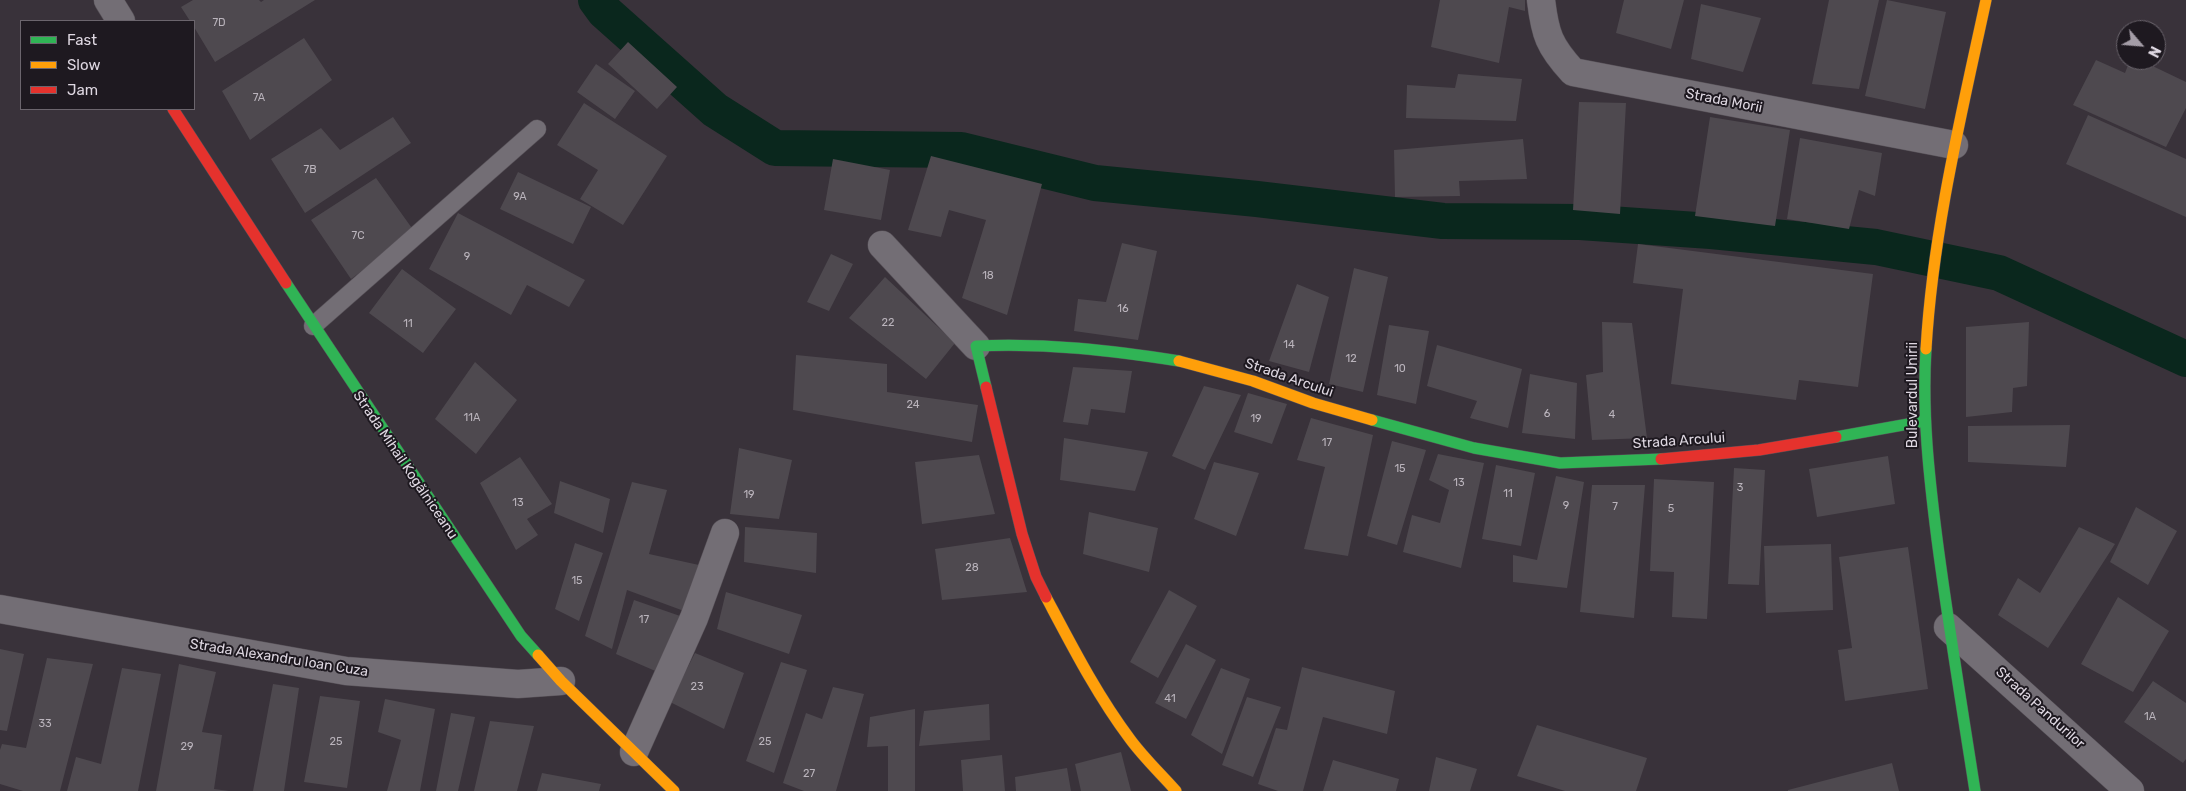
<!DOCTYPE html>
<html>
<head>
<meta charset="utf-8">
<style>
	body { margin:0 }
	#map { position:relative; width:2186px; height:791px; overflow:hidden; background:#39323a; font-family:Rubik,sans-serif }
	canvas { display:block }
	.legend { position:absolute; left:20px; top:20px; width:175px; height:90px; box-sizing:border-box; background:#1e1920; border:1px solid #6b656d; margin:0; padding:6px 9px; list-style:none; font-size:15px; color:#ded7e1 }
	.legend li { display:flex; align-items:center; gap:10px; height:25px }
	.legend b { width:25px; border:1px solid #6b656d }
	.north { position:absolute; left:2116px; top:20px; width:50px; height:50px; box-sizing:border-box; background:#1e1920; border:1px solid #6b656d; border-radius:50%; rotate:117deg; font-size:14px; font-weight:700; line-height:20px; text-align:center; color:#ded7e1 }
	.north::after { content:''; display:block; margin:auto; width:18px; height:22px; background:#a49da7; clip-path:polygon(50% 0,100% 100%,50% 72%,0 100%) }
</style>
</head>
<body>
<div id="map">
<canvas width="2186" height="791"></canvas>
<ul class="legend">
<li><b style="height:6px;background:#30b455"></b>Fast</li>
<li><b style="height:6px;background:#ff9f0a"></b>Slow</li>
<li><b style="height:6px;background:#e5322d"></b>Jam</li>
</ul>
<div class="north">N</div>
</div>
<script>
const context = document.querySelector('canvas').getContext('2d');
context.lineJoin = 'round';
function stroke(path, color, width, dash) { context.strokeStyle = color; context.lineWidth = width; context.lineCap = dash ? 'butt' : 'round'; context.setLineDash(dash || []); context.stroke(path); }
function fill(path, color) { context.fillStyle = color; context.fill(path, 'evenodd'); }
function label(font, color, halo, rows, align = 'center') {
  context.font = font + ' Rubik,sans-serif'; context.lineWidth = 4; context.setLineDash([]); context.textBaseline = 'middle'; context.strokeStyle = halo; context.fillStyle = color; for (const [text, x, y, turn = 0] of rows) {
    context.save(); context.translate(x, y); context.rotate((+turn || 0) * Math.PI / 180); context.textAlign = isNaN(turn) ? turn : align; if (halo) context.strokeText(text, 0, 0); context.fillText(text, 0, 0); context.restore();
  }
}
stroke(new Path2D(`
	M596 0 604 11 715 110 775 148 961 150 1095 183 1257 199 1443 221 1580 222 1711 231 1876 247 1999 273 2186 359`), '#0a271d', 36);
fill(new Path2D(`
	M193 0H259L261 2 264 0H315L215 62 194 27V21H190L181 7Z
	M1440 0H1525V11L1509 7 1499 63 1431 47Z
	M1624 0H1684L1671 49 1616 33Z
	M1829 0H1879L1859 89 1812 84Z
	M1887 0 1946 12 1925 109 1865 96Z
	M1701 4 1761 18 1743 72 1691 59Z
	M304 38 332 80 250 140 222 91Z
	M628 42 677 87 657 109 608 64Z
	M2096 60 2125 73 2130 60H2140L2186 82V108L2166 147 2073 105Z
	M596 64 635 91 615 119 577 92Z
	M1458 74 1522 79 1516 121 1406 118 1407 85 1455 88Z
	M1579 102 1626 103 1620 214 1573 210Z
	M584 103 667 156 623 225 580 199 598 170 557 145Z
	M2088 115 2186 159V217L2066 164Z
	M393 117 411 143 305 213 271 159 321 128 340 150Z
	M1710 117 1790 130 1775 226 1695 216Z
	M1800 138 1882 153 1875 196 1859 190 1849 229 1787 219Z
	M1523 139 1527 179 1459 181 1460 196 1395 197 1394 150Z
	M931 156 1042 184 1007 315 962 298 986 220 949 210 941 237 908 230Z
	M833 159 890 170 881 220 824 210Z
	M518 172 591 207 573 244 500 209Z
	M376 178 414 231 351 279 311 220Z
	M458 213 585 280 569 307 527 285 511 315 429 269Z
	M1122 243 1157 251 1138 340 1074 331 1078 299 1106 302Z
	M1638 244 1873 274 1858 387 1799 380 1796 400 1671 384 1683 289 1633 283Z
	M831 254 853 264 829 311 807 302Z
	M1354 268 1388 277 1363 392 1329 384Z
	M402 269 456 309 423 353 369 313Z
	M885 277 955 343 926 379 849 318Z
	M1297 284 1329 297 1309 372 1269 361Z
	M1602 322 1632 323 1647 438 1592 440 1586 375 1603 372Z
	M2029 322 2027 386 2013 388 2012 412 1966 417V327Z
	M1389 325 1429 331 1416 404 1377 395Z
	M1437 345 1522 369 1508 428 1470 418 1477 401 1427 386Z
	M796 355 887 364V392L978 405 972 442 793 410Z
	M475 362 517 400 476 454 435 419Z
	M1073 367 1132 371 1125 413 1091 409 1088 425 1063 422Z
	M1530 374 1577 383 1575 439 1522 433Z
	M1204 386 1241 395 1205 470 1172 456Z
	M1248 393 1287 404 1272 444 1234 432Z
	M1311 418 1373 435 1348 556 1304 549 1325 467 1297 460Z
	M2070 425 2066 467 1968 462V426Z
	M1064 438 1148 452 1135 491 1060 480Z
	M1392 441 1426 450 1397 545 1367 536Z
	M739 448 792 460 779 519 730 514Z
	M1438 454 1484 463 1461 568 1403 552 1412 515 1440 523 1449 490 1429 480Z
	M979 455 995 514 922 524 915 462Z
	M1888 456 1895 504 1817 517 1809 469Z
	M520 457 552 504 527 519 538 535 516 550 480 483Z
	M1214 462 1259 473 1236 536 1194 519Z
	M1496 465 1535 473 1521 546 1482 539Z
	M1734 468 1765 470 1759 585 1728 584Z
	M1556 476 1584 482 1567 588 1513 582V555L1537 560Z
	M1654 479 1714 482 1707 619 1672 617 1674 572 1650 571Z
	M560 481 610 499 603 533 554 513Z
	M632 482 667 490 649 554 699 565 684 611 627 590 612 649 585 636Z
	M1592 485H1645L1634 618 1580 612Z
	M2136 507 2177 531 2148 585 2110 562Z
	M1089 512 1158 528 1149 572 1083 554Z
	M745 527 817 533 816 573 744 562Z
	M2079 527 2115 544 2048 648 1998 615 2018 578 2040 593Z
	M1010 538 1027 592 942 600 935 549Z
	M575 543 603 553 579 621 555 609Z
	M1831 544 1833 610 1766 613 1764 546Z
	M1908 547 1928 689 1845 701 1838 650 1852 648 1839 557Z
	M1169 590 1197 606 1158 678 1130 662Z
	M726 592 802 615 789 654 717 629Z
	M2118 597 2169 631 2133 692 2081 664Z
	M634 600 683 617 660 673 616 654Z
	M1186 644 1216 660 1186 719 1155 703Z
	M0 649 24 654 7 731 0 730Z
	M695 653 744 673 724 729 670 702Z
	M47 658 93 664 60 791H23L0 784V750L2 744 26 748Z
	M781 662 807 670 774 773 746 761Z
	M179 664 216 672 202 732 222 735 214 789 229 791H156Z
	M1302 667 1395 691 1387 734 1323 717 1303 791H1278L1258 784 1276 728 1287 730Z
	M122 668 161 674 138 791H67L76 757 101 764Z
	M1221 668 1250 679 1222 754 1191 735Z
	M2153 681 2186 703V759L2183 763 2124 722Z
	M273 684 299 688 284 791H253Z
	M833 687 864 694 836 791H804L783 783 806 713 822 719Z
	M320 696 360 701 347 788 304 782Z
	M1247 697 1281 707 1253 777 1222 765Z
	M385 699 435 709 420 791H387L401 740 378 732Z
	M989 704 990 740 919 746 924 711Z
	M915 709V791H888V746L867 747 870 717Z
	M451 713 475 717 458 791H436Z
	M490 721 534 726 517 791H474Z
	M1537 725 1647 758 1636 791H1565L1517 776Z
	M1121 752 1131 791H1081L1075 764Z
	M1002 755 1005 791H963L961 760Z
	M1436 757 1477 769 1470 791H1429Z
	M1333 760 1399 779 1396 791H1323Z
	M1892 763 1899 791H1788V790Z
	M1067 768 1071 791H1016L1015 777Z
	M542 773 601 784 599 791H537Z`), '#4e494f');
const lane = new Path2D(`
	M313 326 537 129`);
const street = new Path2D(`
	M108 0 121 21
	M1541 0C1545 34 1549 46 1573 72L1954 145
	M882 245 976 346
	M0 609 346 671 518 684 561 681
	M1948 627 2130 791
	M634 752 694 618 725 533`);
const fast = new Path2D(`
	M286 283 521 636 538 655
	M1926 349C1922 413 1929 476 1937 539 1948 623 1962 707 1975 791
	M986 387 976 346C1047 343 1110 350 1179 361
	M1372 420 1474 448 1560 463 1661 459
	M1836 437 1925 421`);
const slow = new Path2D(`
	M1926 349C1933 231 1961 116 1986 0
	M1179 361 1253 381 1313 403 1372 420
	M1046 597C1072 646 1097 695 1130 739 1144 758 1161 774 1176 791
	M538 655 561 681 674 791`);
const jam = new Path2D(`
	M173 109 286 283
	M986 387 1022 534 1036 577 1046 597
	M1661 459 1759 450 1836 437`);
stroke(lane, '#565057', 19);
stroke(street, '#565057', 29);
stroke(fast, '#565057', 12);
stroke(slow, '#565057', 12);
stroke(jam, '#565057', 12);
stroke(lane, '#736e75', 18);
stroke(street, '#736e75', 28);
stroke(fast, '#30b455', 11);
stroke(slow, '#ff9f0a', 11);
stroke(jam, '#e5322d', 11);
label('11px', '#bab4bc', null, [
	["7D",219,23],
	["7A",259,98],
	["7B",310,170],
	["9A",520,197],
	["7C",358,236],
	["9",467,257],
	["18",988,276],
	["16",1123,309],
	["22",888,323],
	["11",408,324],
	["14",1289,345],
	["12",1351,359],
	["10",1400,369],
	["24",913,405],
	["6",1547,414],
	["4",1612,415],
	["11A",472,418],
	["19",1256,419],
	["17",1327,443],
	["15",1400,469],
	["13",1459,483],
	["3",1740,488],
	["11",1508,494],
	["19",749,495],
	["13",518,503],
	["9",1566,506],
	["7",1615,507],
	["5",1671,509],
	["28",972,568],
	["15",577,581],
	["17",644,620],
	["23",697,687],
	["41",1170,699],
	["1A",2150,717],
	["33",45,724],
	["25",336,742],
	["25",765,742],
	["29",187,747],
	["27",809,774]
]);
label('14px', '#ded7e1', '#1e1920', [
	["Strada Morii",1724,101,11],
	["Strada Arcului",1289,378,19],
	["Bulevardul Unirii",1913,395,-90],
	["Strada Arcului",1679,441,-4],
	["Strada Mihail Kogălniceanu",405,465,56],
	["Strada Alexandru Ioan Cuza",279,658,9],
	["Strada Pandurilor",2040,708,42]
]);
</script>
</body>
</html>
